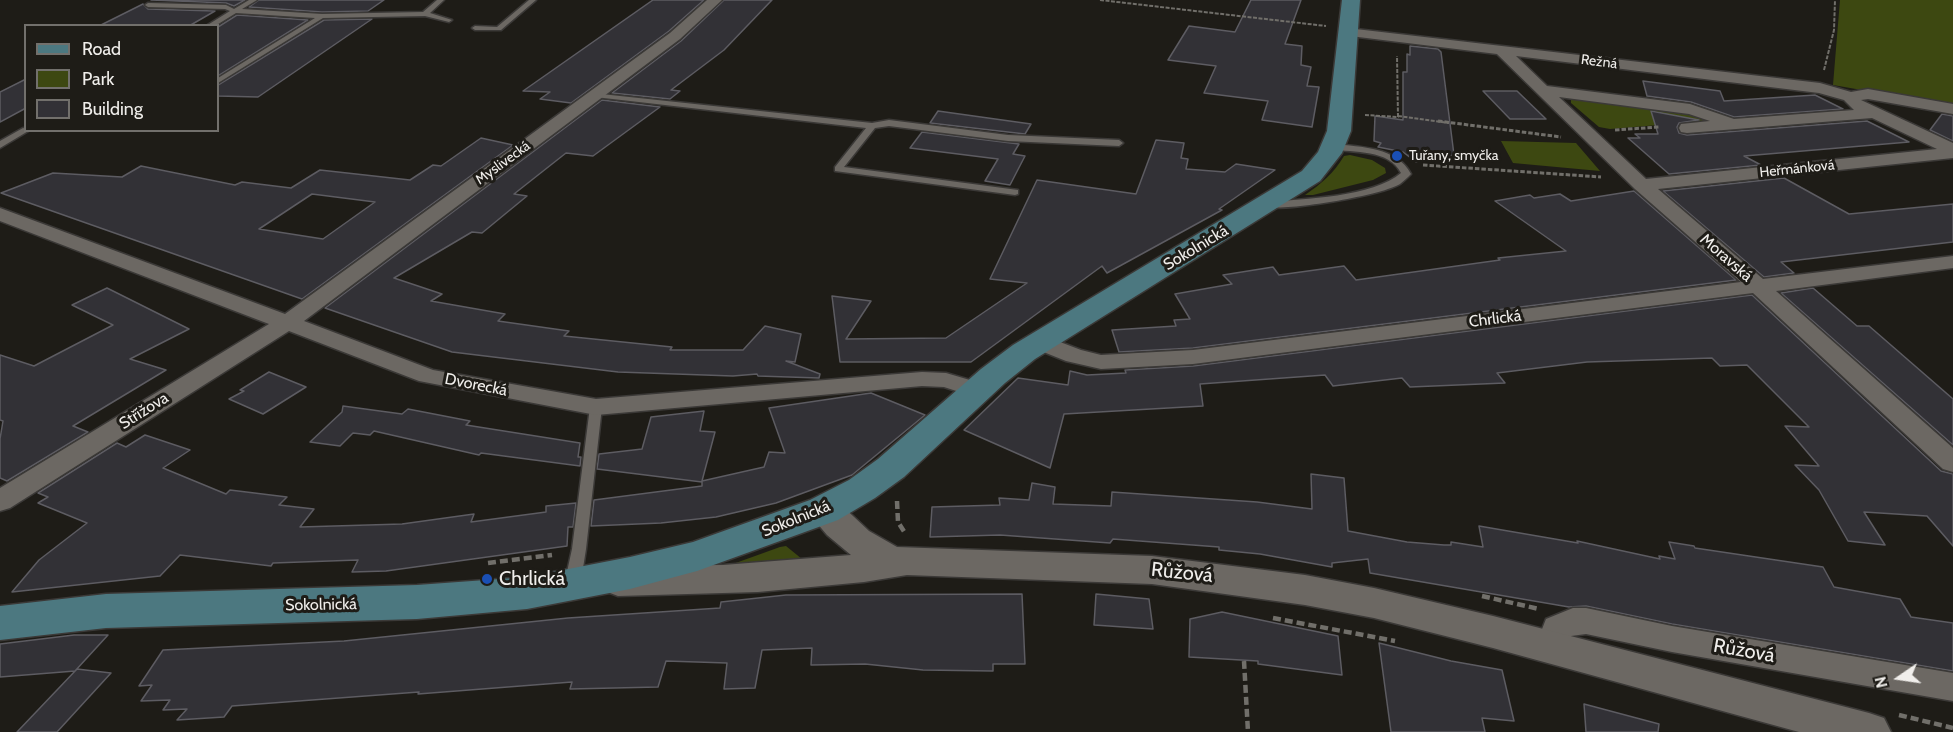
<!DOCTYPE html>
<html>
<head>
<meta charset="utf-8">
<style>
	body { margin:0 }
	#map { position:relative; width:1953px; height:732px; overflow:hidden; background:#1e1c17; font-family:Cabin,sans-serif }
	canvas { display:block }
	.legend { position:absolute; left:24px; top:24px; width:195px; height:108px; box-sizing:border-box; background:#1e1c17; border:2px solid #72706c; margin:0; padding:8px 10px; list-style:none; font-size:18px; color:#f0eeeb }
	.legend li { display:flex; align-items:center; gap:12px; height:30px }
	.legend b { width:30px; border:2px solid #72706c }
	.north { position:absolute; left:1869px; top:648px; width:60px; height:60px; -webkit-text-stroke:4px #1e1c17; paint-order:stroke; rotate:257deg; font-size:16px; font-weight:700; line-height:24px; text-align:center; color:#f0eeeb }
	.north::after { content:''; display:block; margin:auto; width:21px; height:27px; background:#f0eeeb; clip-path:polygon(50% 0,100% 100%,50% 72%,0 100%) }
</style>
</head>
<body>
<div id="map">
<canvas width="1953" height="732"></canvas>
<ul class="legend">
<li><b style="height:8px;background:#4c7880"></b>Road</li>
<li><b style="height:16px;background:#3d4811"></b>Park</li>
<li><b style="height:16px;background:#323136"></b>Building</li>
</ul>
<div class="north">N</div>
</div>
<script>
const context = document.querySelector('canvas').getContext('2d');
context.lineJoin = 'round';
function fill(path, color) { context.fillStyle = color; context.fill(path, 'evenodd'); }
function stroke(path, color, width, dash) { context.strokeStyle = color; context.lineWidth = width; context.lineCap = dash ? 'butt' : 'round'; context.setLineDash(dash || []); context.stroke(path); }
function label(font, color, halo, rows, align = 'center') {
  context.font = font + ' Cabin,sans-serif'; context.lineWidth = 6; context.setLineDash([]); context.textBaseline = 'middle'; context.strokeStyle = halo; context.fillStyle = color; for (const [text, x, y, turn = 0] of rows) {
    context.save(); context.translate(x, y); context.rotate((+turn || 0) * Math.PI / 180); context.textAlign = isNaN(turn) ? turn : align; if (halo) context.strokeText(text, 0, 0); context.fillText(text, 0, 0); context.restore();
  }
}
fill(new Path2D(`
	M1840 0H1953V106L1833 85Z
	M1577 97 1683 111 1706 118 1707 121 1610 129 1599 127 1571 103V100H1577Z
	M1501 141 1576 143 1600 171 1513 163Z
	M1350 155 1372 160 1385 168 1386 173 1373 180 1313 195H1305C1321 184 1334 173 1344 156Z
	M786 546 802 559 719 569 780 547Z`), '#3d4811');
const building = new Path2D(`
	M151 0H245L234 6 226 3Z
	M259 0H384L368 11 322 12 249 7Z
	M653 0H704L669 31 571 103 540 99 550 92 523 91Z
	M724 0H772L724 50 671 90 680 91 670 99 612 93 681 41Z
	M1251 0H1301L1285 44 1302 46 1301 65 1311 67 1307 86 1319 87 1312 127 1262 120 1268 101 1204 93 1216 66 1168 60 1189 26 1235 32Z
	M143 4 148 9 215 11 189 26H99Z
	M237 15 308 20 218 76V27Z
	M372 19 258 97 218 96V85L324 20Z
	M1410 46 1438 49 1441 52 1454 155 1416 162 1403 152 1378 147 1381 143 1374 141 1375 116 1403 120V72H1407V54L1410 55Z
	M26 79V108L0 122V92Z
	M1643 81 1720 91 1724 101 1815 95 1843 109 1734 117 1691 102 1647 96Z
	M1483 91H1517L1546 119H1510Z
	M602 100 660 107 593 156 566 153 514 194 527 196 482 233 472 232 394 278 442 294 431 301 505 314 498 321 569 331 564 336 672 347 670 350H743L765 326 801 334 795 362 786 361 820 374 819 378 758 376 757 374 733 376 618 372 452 352 325 308Z
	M938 111 1031 124 1025 134 930 123Z
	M1651 111 1699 120 1679 123 1677 127 1679 133 1687 135 1867 121 1909 142 1744 156 1761 165 1669 174 1628 138H1640L1635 134H1658Z
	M1942 114 1953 116V141L1930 130Z
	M922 132 1019 144 1013 154 1025 156 1010 185 985 181 998 159 910 148Z
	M481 138 513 145 302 299 1 193 53 173 122 177 141 166 235 185 242 182 291 188 320 170 410 180 433 165 441 166ZM312 194 375 202 323 239 259 229Z
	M1156 140 1184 143 1181 158 1188 159 1186 169 1225 172 1236 164 1275 170 1219 209 1222 210 1107 273 1102 266 971 362H840L832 296 871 301 846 339 946 338 1027 283 990 279 1037 180 1136 194Z
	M1784 178 1849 214 1953 204V242L1781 262 1794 273 1764 277 1663 191Z
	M1634 191 1736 280 1193 348 1119 352 1112 330 1176 326 1174 320 1190 319 1175 294 1232 284 1223 275 1273 267 1279 275 1344 266 1356 280 1500 260 1498 258 1566 251 1495 201 1530 195 1534 198 1560 194 1571 201Z
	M107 288 189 329 130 359 166 370 73 426 88 432 7 481 0 478V439L3 421 0 420V355L34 366 113 325 72 305Z
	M1813 288 1857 326H1869L1953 399V445L1781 293Z
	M1752 295 1941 471 1953 474V546L1927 516 1864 512 1885 545 1848 541 1819 490 1795 465 1819 466 1785 426 1809 427 1747 365 1720 366 1712 358 1587 362 1497 373 1505 383 1410 387 1402 378 1333 386 1325 375 1200 384 1203 406 1064 414 1050 468 964 430 1018 378 1068 385 1070 371 1087 375 1126 373 1125 370 1193 366Z
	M269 372 306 387 263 414 229 399 244 391 240 390Z
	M871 393 925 415 852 475 776 503 716 517 661 523 591 526 594 500 702 486V482L597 469 599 454 642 449 651 417 704 411 700 431 715 432 702 481 764 467 769 452 785 453 769 408Z
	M343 406 402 414 408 409 470 421 466 425 580 443 578 457H581L580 466 481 453 479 455 374 431 370 435 353 433 340 446 310 442 342 412Z
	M145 435 190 450 163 468 226 494 230 490 287 497 279 505 314 509 300 527 402 524 474 514 471 522 546 512V506L576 503 573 527H568L567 546 386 571 352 572 358 560 273 563 271 566 180 555 160 576 12 592 39 560 87 523 38 503 48 497 38 493 117 443 126 447Z
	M1311 474 1344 478 1348 531 1407 542 1444 545H1451V542L1483 547 1479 526 1578 543 1577 541 1660 559 1659 556 1675 559 1669 542 1694 546 1695 548 1823 567 1834 587 1900 599 1911 617 1953 623V671L1672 624 1586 606 1569 607 1370 573 1368 559 1332 563V567L1260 554 1219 550V547L1113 539 1110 543 1000 535 930 537 932 507 1000 505 999 498 1029 500 1032 483 1055 487 1053 504 1111 506 1112 492 1257 502 1312 509Z
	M1022 594 1025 664H993V671L923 670 865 664 811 665 812 648 762 650 755 688 724 689 727 663 666 661 658 687 570 689 572 682 418 694 419 692 232 706 224 717 177 720 187 709 163 710 170 700 141 701 152 685 139 686 163 650 344 641 568 618 720 608 721 602 786 595Z
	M1096 594 1149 599 1153 629 1094 625Z
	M1222 612 1338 636 1342 675 1258 664V661L1189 657 1190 619Z
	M74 635H108L75 671 0 677V644Z
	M1379 643 1451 661 1502 670 1514 721 1482 718 1485 732H1391Z
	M77 669 111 673 57 732H17Z
	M1584 704 1659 724 1658 732H1586Z`);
fill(building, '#323136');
stroke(building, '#5d5c62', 1.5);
const service = new Path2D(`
	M249 0H257L242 9 322 14 423 12 437 0H444L430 13 452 20 449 22 425 16 323 18 218 83V78L315 18 236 13 215 26H206L230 11 225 9 148 7 145 5 148 3 226 5 234 9Z
	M529 0H536L501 30H475L472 28 475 26 497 27Z
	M592 93 872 123 889 120 1008 135 1119 140 1123 143 1119 146 1008 141 889 126 875 128 844 167 1018 190V194L1015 195 835 171V167L866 128 595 97H592Z
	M23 128 30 130 0 148V141Z
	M1334 144C1361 147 1397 147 1411 174 1408 177 1404 181 1400 184 1380 196 1287 211 1264 207V203L1267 202C1304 199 1373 197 1401 173 1389 149 1354 153 1331 149V145Z
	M596 403 602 407 586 549 581 581 578 585 573 587 568 585 565 581 572 549 590 407Z`);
const minor = new Path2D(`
	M707 0H722L680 39 304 321 433 370 596 399 922 372 946 373 987 385 990 390 987 395 978 398 944 387 922 386 596 415 419 381 289 331 10 508 0 511V488L269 324 0 221V208L285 314 670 33Z
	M1347 28 1820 83 1851 92 1868 89 1953 104V114L1868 99 1861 100 1953 143V158L1658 189 1763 279 1953 256V268L1776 291 1953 448V472L1943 469 1753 293 1193 364 1101 369 1066 361 1031 347 1027 342 1031 337 1039 335 1047 337 1081 350 1101 355 1193 350 1741 282 1635 189 1497 54 1342 35 1340 32ZM1516 56 1819 93 1844 100 1854 110 1734 119 1690 104 1547 86ZM1559 97 1689 114 1710 121 1681 124 1679 128 1681 132 1687 133 1872 118 1937 149 1646 179Z
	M1573 608H1586L1672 626 1953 673V701L1672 652 1586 634 1571 636 1562 656 1551 660 1540 656 1535 647 1546 619Z`);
const tertiary = new Path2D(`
	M824 497 837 501 869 531 897 547 1152 556 1305 575 1374 588 1493 616 1869 713 1884 718 1891 732H1799L1493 648 1374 618 1305 605 1152 584 907 575 864 582 758 592 618 596 605 591 599 581 605 571 618 566 723 565 851 555 827 535 806 510 811 501Z`);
const secondary = new Path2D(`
	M1342 0H1360L1351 131 1342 153 1320 181 1035 359 1005 383 904 477 875 498 838 520 697 571 630 589 527 609 417 619 106 628 0 640V606L106 594 417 585 527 577 630 557 693 542 810 500 849 480 878 459 981 369 1013 345 1302 171 1318 152 1327 131Z`);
stroke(service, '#3b3937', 3);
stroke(minor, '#3b3937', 3);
stroke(tertiary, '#3b3937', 3);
stroke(secondary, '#3b3937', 3);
stroke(new Path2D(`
	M1100 0 1326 26
	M1824 70 1834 30 1835 0
	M1365 115 1398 117 1397 56
	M1398 116 1449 123`), '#716f6a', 2, [4, 1.5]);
stroke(new Path2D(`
	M1438 121 1561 137
	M1615 130 1659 127
	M1423 165 1601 177`), '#716f6a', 3, [4.5, 2]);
stroke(new Path2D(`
	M897 501 898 522 905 533
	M488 563 552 555
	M1482 596 1539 609
	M1273 618 1395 641
	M1244 661 1248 732
	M1899 715 1953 728`), '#716f6a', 4.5, [8, 4]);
fill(service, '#6c6863');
fill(minor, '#6c6863');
fill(tertiary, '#6c6863');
fill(secondary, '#4c7880');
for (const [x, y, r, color] of [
	[1397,156,6,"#1a4fb4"],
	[487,579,6,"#1a4fb4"]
]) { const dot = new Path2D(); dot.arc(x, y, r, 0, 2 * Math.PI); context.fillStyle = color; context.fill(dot); stroke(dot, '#1e1c17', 2); }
label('14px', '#f0eeeb', '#1e1c17', [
	["Režná",1599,62,7],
	["Myslivecká",503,163,-36],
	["Heřmánková",1797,169,-6]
]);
label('14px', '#f0eeeb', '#1e1c17', [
	["Tuřany, smyčka",1409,156]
], 'left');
label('16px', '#f0eeeb', '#1e1c17', [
	["Sokolnická",1196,248,-31],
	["Moravská",1726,258,41],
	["Chrlická",1495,319,-7],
	["Dvorecká",476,385,11],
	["Střížova",144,411,-32],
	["Sokolnická",796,519,-22],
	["Sokolnická",321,605,-1]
]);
label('20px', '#f0eeeb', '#1e1c17', [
	["Růžová",1182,573,6],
	["Růžová",1744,651,10]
]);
label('20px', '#f0eeeb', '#1e1c17', [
	["Chrlická",499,579]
], 'left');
</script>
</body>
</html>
